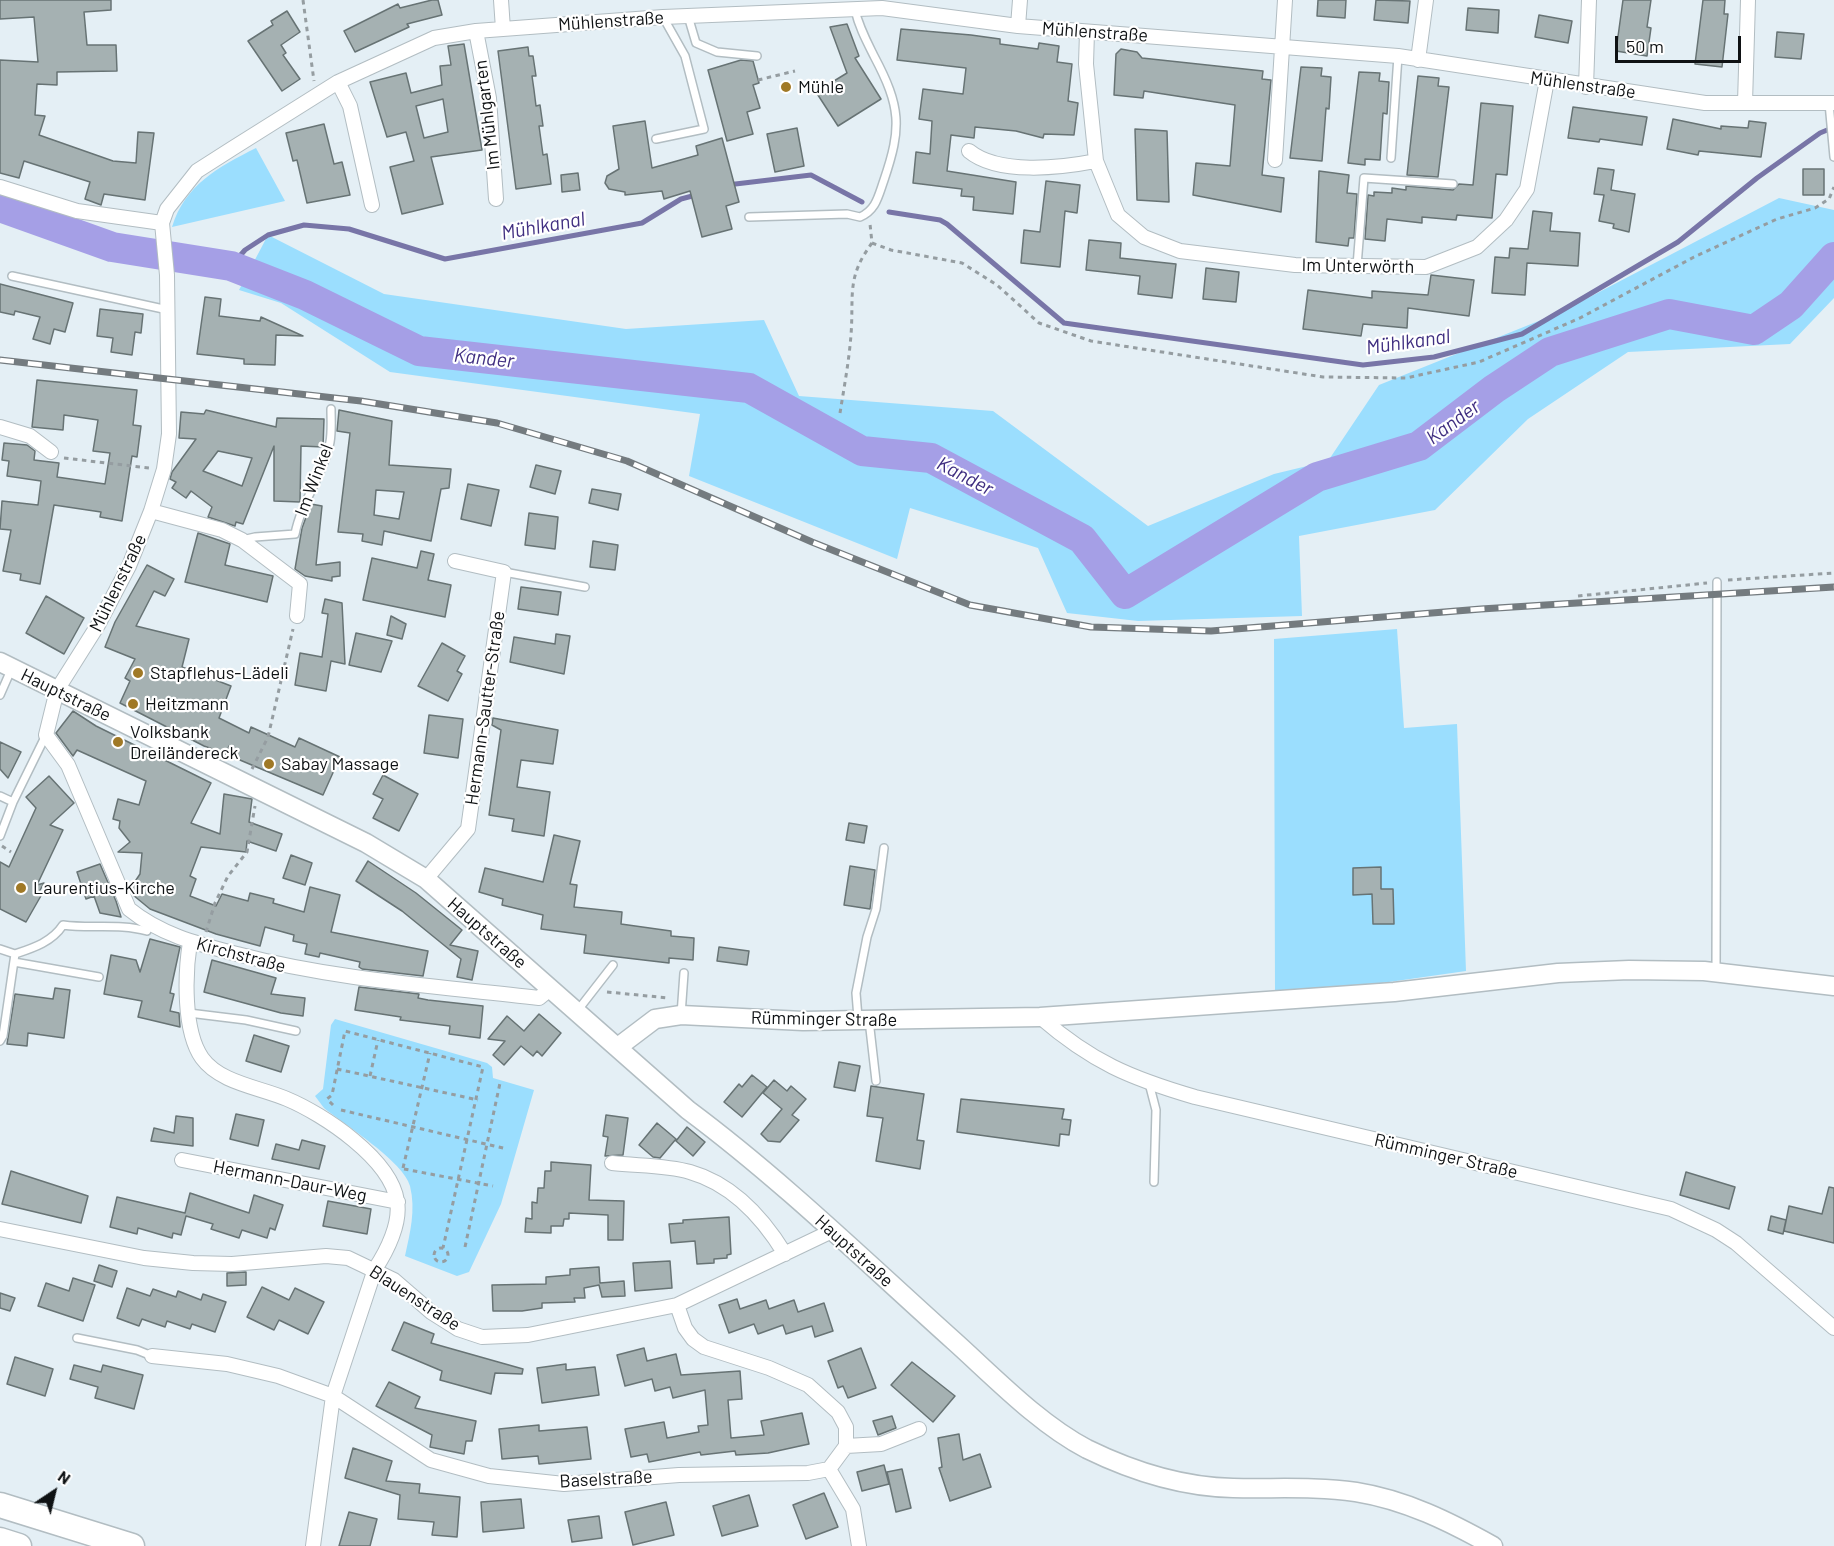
<!DOCTYPE html>
<html>
<head>
<meta charset="utf-8">
<style>
	body { margin:0 }
	#map { position:relative; width:1834px; height:1546px; overflow:hidden; background:#e4eff5; font-family:Barlow,sans-serif }
	canvas { display:block }
	.north { position:absolute; left:24px; top:1462px; width:60px; height:60px; -webkit-text-stroke:4px #fff; paint-order:stroke; rotate:35deg; font-size:16px; font-weight:700; line-height:24px; text-align:center; color:#0f1214 }
	.north::after { content:''; display:block; margin:auto; width:21px; height:27px; background:#0f1214; clip-path:polygon(50% 0,100% 100%,50% 72%,0 100%) }
	.scale { position:absolute; left:1615px; top:36px; width:126px; height:27px; box-sizing:border-box; border:3px solid #0f1214; border-top:0; padding-left:8px; font-size:18px; line-height:21px; white-space:nowrap; color:#0f1214; -webkit-text-stroke:4px #fff; paint-order:stroke }
</style>
</head>
<body>
<div id="map">
<canvas width="1834" height="1546"></canvas>
<div class="north">N</div>
<div class="scale">50 m</div>
</div>
<script>
const context = document.querySelector('canvas').getContext('2d');
context.lineJoin = 'round';
function fill(path, color) { context.fillStyle = color; context.fill(path, 'evenodd'); }
function stroke(path, color, width, dash) { context.strokeStyle = color; context.lineWidth = width; context.lineCap = dash ? 'butt' : 'round'; context.setLineDash(dash || []); context.stroke(path); }
function label(font, color, halo, rows, align = 'center') {
  context.font = font + ' Barlow,sans-serif'; context.lineWidth = 4.5; context.setLineDash([]); context.textBaseline = 'middle'; context.strokeStyle = halo; context.fillStyle = color; for (const [text, x, y, turn = 0] of rows) {
    context.save(); context.translate(x, y); context.rotate((+turn || 0) * Math.PI / 180); context.textAlign = isNaN(turn) ? turn : align; if (halo) context.strokeText(text, 0, 0); context.fillText(text, 0, 0); context.restore();
  }
}
fill(new Path2D(`
	M256 148 285 201 172 227C185 185 218 167 256 148Z
	M1779 198 1834 210V298L1790 344 1628 352 1528 419 1435 510 1299 536 1302 616 1138 621 1067 613 1038 548 910 508 897 559 689 476 700 414 390 372 281 303 239 290 268 235 384 294 626 329 764 320 799 396 993 411 1148 526 1274 474 1328 461 1379 385 1561 312Z
	M1397 629 1404 728 1457 724 1466 971 1375 984 1275 992 1274 639Z
	M335 1019 487 1063 492 1067 493 1078 534 1090 501 1204 469 1272 457 1276 405 1256C410 1233 416 1210 410 1186 404 1162 345 1125 324 1108L315 1096 323 1089 331 1025Z`), '#9bdefe');
stroke(new Path2D(`
	M727 185 811 175 862 202
	M889 212 940 220 947 224 1064 323 1363 365 1434 357 1522 334 1678 242 1757 178 1820 133 1832 128
	M231 266 245 250 268 235 304 225 349 229 445 259 642 223 681 199 696 195`), '#7875a7', 5);
stroke(new Path2D(`
	M0 207 112 247 231 266 305 295 419 351 749 388 862 451 931 458 1082 539 1125 594 1317 477 1419 446 1494 389 1550 352 1669 314 1754 330 1791 305 1834 257`), '#a59fe6', 30);
const building = new Path2D(`
	M0 0H111V10L84 12 87 45H116L117 71 57 72V85L37 84 35 115 45 116 39 135 113 161 136 163 138 132 154 133 145 200 104 194 101 205 85 199 90 182 24 161 19 178 0 173V60L38 62 34 17 0 19Z
	M432 0H438L442 15 407 24 409 27 355 52 344 31 398 4 400 8Z
	M1318 0H1346L1345 18 1317 16Z
	M1376 0 1410 1 1408 23 1374 20Z
	M1623 0H1651L1647 27 1651 28 1647 56 1616 51Z
	M1703 0H1725L1724 14H1728L1722 67 1695 64Z
	M1468 8 1499 10 1498 33 1466 30Z
	M287 11 300 32 281 45 286 53 283 55 300 79 282 91 248 41 273 25 271 21Z
	M1539 15 1572 21 1568 43 1535 37Z
	M847 24 859 56 855 58 881 99 838 126 816 92 847 73 830 27Z
	M901 29 971 35 1000 39V44L1038 49 1039 43 1059 46 1057 62 1072 64 1068 101 1078 103 1074 135 1044 134 1043 138 1016 131 975 127 974 138 951 135 947 171 1016 182 1013 214 973 210 974 197 961 196 962 189 913 183 916 152 930 154 932 121 919 119 923 89 963 94 966 68 897 60Z
	M1777 32 1804 34 1801 59 1775 57Z
	M464 44 482 150 431 157 443 204 402 214 390 167 414 161 406 132 387 137 370 82 406 73 411 93 442 85 440 66 451 65 448 46ZM443 99 448 132 424 138 416 106Z
	M528 47 529 56H533L536 76H532L534 90 536 106 540 105 543 126H539L543 155 547 154 551 184 516 189 498 51Z
	M1121 49 1137 52 1142 58 1263 71 1262 79 1271 80 1262 175 1284 178 1281 212 1193 195 1196 163 1230 166 1235 105 1144 91 1143 98 1114 95 1116 54Z
	M741 60 753 61 759 83 753 85 760 108 747 112 753 134 727 141 708 70Z
	M1301 67 1322 68 1321 76 1331 77 1329 109 1326 108 1322 161 1290 158Z
	M1359 72 1380 73 1379 81 1389 82 1387 114 1383 113 1380 160 1365 159V165L1348 163Z
	M1418 76 1439 78 1438 86 1449 87 1438 177 1407 175Z
	M1481 103 1513 106 1507 175 1496 174 1492 218 1457 215 1456 220 1422 217V223L1387 219 1385 241 1365 239 1368 195 1374 196V192L1392 193V188L1406 190V186L1453 190 1459 184 1473 185Z
	M1573 107 1647 117 1642 145 1600 139 1599 142 1568 138Z
	M1673 119 1721 129V126L1748 128 1749 121 1766 123 1761 157 1699 151 1698 155 1667 149Z
	M645 121 652 168 698 155 696 146 722 138 739 202 726 206 732 229 702 237 690 191 664 199 662 191 625 195V192L609 189 605 183 607 176 619 169 613 126Z
	M324 124 334 164 342 162 350 195 307 203 297 160 293 161 286 133Z
	M797 128 804 166 775 172 767 134Z
	M1135 129 1167 131 1169 202 1137 200Z
	M1598 168 1614 170 1611 190 1635 194 1629 232 1613 228 1614 224 1599 221 1604 195 1594 194Z
	M1803 169H1824V195H1803Z
	M1319 171 1349 175 1347 193 1357 194 1354 238H1349L1348 246 1316 242Z
	M578 173 580 190 562 192 561 175Z
	M1046 181 1080 185 1077 213 1065 211 1060 267 1021 263 1024 230 1040 232Z
	M1533 211 1552 213 1550 231 1580 233 1578 266 1527 263 1525 295 1492 293 1495 257 1509 258 1510 248 1528 249Z
	M1089 240 1121 243 1120 258 1176 264 1172 298 1138 294 1140 276 1086 270Z
	M1206 268 1239 272 1236 302 1203 299Z
	M1431 275 1474 280 1469 316 1408 308 1407 328 1363 324 1361 336 1303 329 1308 290 1372 298V291L1428 295Z
	M0 284 73 303 65 332 54 329 50 344 33 339 40 317 15 311 14 315 0 312Z
	M205 297 221 299 219 316 260 321 261 317 303 336 276 335 275 365 244 364V359L197 354Z
	M100 309 143 314 141 333 135 332 132 355 111 352 113 338 97 336Z
	M37 380 137 390 133 425 141 426 137 457 132 456 122 521 100 517 101 512 54 505 40 584 20 580 21 574 3 571 11 530 0 529 2 501 38 505 41 481 7 476 9 461 2 460 4 443 27 445 35 451 34 460 59 463 57 477 105 484 110 453 93 451 98 420 64 415 63 430 32 427Z
	M206 410 276 427 277 418 324 419 323 447 301 446 300 502 274 501V446L243 524 236 522 235 526 208 517 212 507 191 491 186 498 172 488 176 482 170 479 172 472 196 439 179 438 181 412 204 414ZM218 451 252 458 242 486 203 471Z
	M339 410 392 421 389 465 451 469 449 488 441 489 431 541 384 531 382 545 362 541 363 534 338 532 350 433 337 431ZM376 490 404 492 399 519 374 515Z
	M536 465 561 471 555 494 530 487Z
	M468 484 499 490 491 526 461 519Z
	M592 489 621 494 618 510 589 503Z
	M311 504 322 506 316 565 340 562V576L332 577V581L305 576 295 569 302 528Z
	M529 513 558 517 555 549 525 545Z
	M198 533 230 544 225 565 273 576 267 602 185 582Z
	M593 541 618 545 615 570 590 567Z
	M421 551 434 554 428 580 451 585 445 617 363 600 372 558 417 568Z
	M147 565 174 579 165 596 154 591 136 626 189 639 182 667 231 686 219 718 249 733 251 727 295 747 299 738 340 757 323 795 228 755 229 746 226 754 204 746 120 703 130 681 125 678 135 659 105 647 115 622Z
	M521 587 561 592 558 615 518 609Z
	M46 596 84 618 64 654 26 633Z
	M325 599 342 603 345 664 331 661 326 691 295 685 300 653 322 657 328 614 322 613Z
	M391 616 406 624 402 639 387 635Z
	M356 633 392 641 381 672 349 665Z
	M556 634 570 636 564 674 510 662 514 637 555 644Z
	M442 643 465 656 457 671 462 674 448 701 418 686Z
	M73 711 96 726 211 783 191 823 220 834 224 794 252 799 249 822 282 834 276 851 247 841 246 852 201 847 190 876 196 879 190 896 216 906 222 894 248 901 250 893 274 899 273 903 304 912 310 887 340 895 331 932 428 951 423 976 362 969 359 967 360 962 320 953 319 957 305 954 307 944 293 941 294 935 265 927 260 946 216 934 150 909 133 895 130 889 140 874 142 853 118 852 130 842 119 828 120 821 113 819 118 799 139 805 146 781 77 750 73 756 56 733Z
	M429 715 463 719 458 758 424 753Z
	M493 718 558 730 553 764 521 760 517 787 550 792 544 836 512 831 514 819 489 815 501 730 492 725Z
	M0 742 21 752 8 778 0 769Z
	M383 775 418 794 399 831 373 818 383 799 373 794Z
	M49 776 74 803 50 825 63 830 37 885 44 883 39 892 42 894 26 922 0 909V862L9 867 36 808 26 797Z
	M849 823 867 826 864 843 846 840Z
	M554 835 580 841 570 884 577 885 574 907 622 912 621 924 671 931V936L694 938 693 960 669 958V963L584 953 586 935 541 929 543 915 502 905 503 899 479 892 485 868 543 882Z
	M291 855 312 863 305 885 283 878Z
	M368 861 416 893 462 930 450 945 478 951 472 980 457 977 461 959 402 911 356 881Z
	M100 864 116 901 121 917 100 913 94 896 86 899 77 872Z
	M850 866 875 870 870 909 844 905Z
	M1381 867V889H1393L1394 924H1373L1372 894 1353 895V868Z
	M150 939 180 947 170 993 174 994 170 1011 179 1013 180 1027 138 1017 142 1001 104 994 111 955 136 960 140 972Z
	M719 947 749 951 747 965 717 961Z
	M212 960 276 978 271 994 305 998 303 1016 281 1013 204 992Z
	M359 987 419 994 418 998 428 1000 483 1006 480 1038 449 1034 450 1026 400 1020 401 1017 355 1010Z
	M55 988 70 990 64 1038 28 1033 27 1046 7 1044 15 994 53 999Z
	M539 1014 561 1033 542 1056 537 1051 533 1056 521 1046 504 1065 493 1055 505 1041 488 1039 507 1016 524 1031Z
	M254 1035 289 1046 281 1072 246 1061Z
	M839 1062 860 1066 855 1091 834 1087Z
	M752 1075 767 1087 742 1117 724 1102 739 1084 742 1087Z
	M774 1080 787 1091 791 1086 806 1099 792 1115 799 1120 780 1142 768 1141 761 1134 782 1109 763 1093Z
	M871 1086 924 1094 917 1140 924 1141 920 1169 876 1161 883 1118 867 1116Z
	M961 1099 1064 1109 1062 1119 1071 1120 1069 1135 1060 1134 1059 1146 957 1132Z
	M236 1114 264 1120 258 1146 230 1139Z
	M606 1115 628 1118 623 1155 605 1156 608 1137 603 1136Z
	M176 1116 193 1118V1146L151 1141 154 1128 174 1133Z
	M657 1123 676 1139 660 1158 653 1157 639 1145Z
	M687 1127 705 1142 693 1156 676 1141Z
	M302 1140 325 1146 319 1169 272 1159 276 1144 299 1150Z
	M551 1162 591 1165 589 1200 624 1201 623 1240H608V1215L569 1213V1219H564L563 1226H551V1233L525 1232 526 1218 532 1219V1202L537 1203 538 1188H544L545 1171H551Z
	M11 1171 88 1196 81 1223 2 1204Z
	M1686 1172 1735 1187 1729 1209 1680 1195Z
	M1829 1187 1834 1188V1243L1784 1231 1789 1206 1822 1214Z
	M190 1193 249 1213 254 1195 283 1205 275 1230 270 1228 267 1238 242 1230 239 1238 211 1229 213 1224 186 1216 181 1235 173 1233 172 1238 138 1228 137 1234 110 1227 117 1197 185 1213Z
	M328 1201 371 1209 367 1234 323 1226Z
	M1771 1216 1786 1220 1783 1234 1768 1230Z
	M729 1217 731 1254 727 1255V1258L714 1259V1263L697 1264 695 1241 671 1243 669 1224 683 1223V1220Z
	M670 1261 672 1288 635 1291 633 1263Z
	M99 1265 117 1271 112 1287 94 1281Z
	M599 1267 600 1283 624 1281 625 1296 602 1297 599 1285 584 1288 585 1298H574L575 1302 542 1303V1308L522 1311H493L492 1285 546 1284V1277L570 1275V1269Z
	M246 1272V1285L227 1286V1273Z
	M73 1278 95 1285 83 1321 38 1306 46 1283 69 1291Z
	M262 1287 289 1300 295 1288 324 1302 308 1334 279 1320 274 1330 247 1317Z
	M127 1288 150 1296 153 1289 176 1297 178 1291 201 1300 203 1294 226 1302 215 1332 192 1324 190 1329 167 1321 165 1327 142 1319 139 1326 117 1318Z
	M0 1293 15 1298 10 1311 0 1308Z
	M737 1299 740 1309 766 1300 769 1309 794 1300 798 1312 824 1303 833 1331 815 1337 812 1326 786 1334 783 1325 758 1334 754 1324 729 1333 719 1305Z
	M404 1322 434 1334 431 1343 523 1369 522 1374 495 1373 491 1394 440 1380 442 1371 392 1350Z
	M644 1348 647 1361 676 1354 681 1375 740 1371 742 1399 728 1400 731 1438 764 1435 761 1421 802 1413 809 1444 768 1453 736 1455 735 1451 701 1455 700 1452 649 1462 647 1454 631 1457 625 1429 664 1422 667 1438 699 1432 698 1426 708 1425 705 1390 673 1398 670 1387 655 1391 652 1379 625 1386 617 1355Z
	M861 1348 876 1388 848 1398 843 1386 838 1388 828 1361Z
	M15 1357 53 1369 45 1396 7 1384Z
	M912 1362 955 1396 933 1422 891 1385Z
	M566 1364V1370L595 1367 599 1395 542 1403 537 1368Z
	M74 1365 101 1372 103 1365 143 1375 134 1409 95 1398 98 1387 70 1379Z
	M389 1382 420 1397 415 1408 476 1421 472 1441H466L464 1454 430 1447 432 1435 376 1406Z
	M892 1416 896 1428 878 1435 873 1421Z
	M539 1425V1431L587 1427 591 1459 539 1464 538 1456 502 1459 499 1429Z
	M959 1434 963 1460 980 1454 991 1487 950 1501 939 1468 942 1467 938 1438Z
	M353 1448 392 1461 386 1481 420 1484 419 1493 460 1497 457 1537 432 1535 434 1522 398 1519 400 1495 345 1478Z
	M884 1465 889 1484 862 1491 857 1472Z
	M902 1469 911 1508 896 1512 887 1472Z
	M824 1493 838 1527 806 1539 793 1505Z
	M749 1495 758 1526 722 1536 713 1506Z
	M521 1499 524 1528 483 1532 481 1502Z
	M666 1502 674 1535 633 1545 625 1512Z
	M349 1512 377 1519 370 1546H339Z
	M599 1516 602 1538 572 1542 568 1520Z`);
fill(building, '#a5b1b2');
stroke(building, '#677374', 1.5);
const lane = new Path2D(`
	M688 16 696 43 717 52 757 56
	M1829 103 1834 157
	M656 139 704 129 685 56 663 17
	M1391 158 1398 56
	M749 217 847 214 860 217C876 210 878 197 884 180 902 127 901 107 874 56 866 40 859 27 855 10
	M1357 266 1364 178 1453 184
	M12 276 168 310
	M242 540 255 537 295 534C301 502 324 474 330 442 332 431 331 419 331 409
	M504 572 585 587
	M0 695 11 670
	M0 796 13 802 46 735
	M0 836 13 802
	M0 949 15 954 3 1036 0 1041
	M15 954C33 948 52 942 63 925 91 929 119 923 147 931L149 925
	M14 962 99 977
	M1716 972 1717 582
	M578 1010 613 965
	M189 1013 246 1020 296 1031
	M681 1015 684 973
	M858 1018 856 993 867 937 876 909 884 848
	M869 1020 876 1081
	M1149 1083 1156 1110 1154 1182
	M77 1338 137 1350 152 1356`);
const street = new Path2D(`
	M501 0 503 29
	M1018 26 1020 0
	M476 31 489 98 496 199
	M1087 32 1086 64 1096 161 1118 215 1144 237 1180 251 1295 265 1426 267 1477 247 1506 220 1527 189 1547 80
	M1418 60 1426 0
	M338 82 350 106 372 205
	M1586 87 1589 0
	M1745 103 1748 0
	M969 151C998 175 1060 168 1096 161
	M1275 160 1285 0
	M0 187 77 211 162 223
	M0 427 30 436 51 452
	M151 511 222 530 242 540 300 584 297 616
	M426 879 468 829 504 572 455 561
	M190 942C185 973 183 1031 202 1058 220 1083 259 1087 287 1099 323 1114 391 1159 397 1201 401 1223 387 1251 375 1269L333 1396 313 1546
	M550 989 539 998C437 986 336 980 237 954 198 944 161 935 129 909L68 765 46 735 57 690 98 625 129 566 151 511 164 469 169 434 167 275 162 223 167 209 197 171 233 148 338 82 434 38 476 31 663 17 882 8 1018 26 1398 56 1705 103H1834
	M1040 1017C1092 1062 1130 1078 1195 1097L1671 1209 1716 1230 1736 1243 1834 1328
	M182 1160 398 1202
	M612 1163C637 1166 666 1165 690 1172 732 1184 763 1218 785 1254
	M0 1229 144 1258 193 1263 232 1264 326 1256 348 1258 394 1280 431 1312 458 1329 482 1337 528 1335 677 1305 832 1231
	M152 1356 227 1364 278 1376 333 1396 431 1460 489 1476 564 1484 679 1475 808 1473 829 1469 846 1446V1427L838 1412 808 1385 769 1368 704 1347 693 1339 685 1328 677 1305
	M846 1446 881 1444 919 1429
	M829 1469 853 1509 859 1546`);
const secondary = new Path2D(`
	M0 662 366 843 426 879 688 1110C782 1180 867 1263 954 1341 994 1377 1039 1424 1087 1449 1132 1471 1183 1487 1233 1488 1274 1489 1315 1486 1356 1492 1406 1500 1450 1522 1493 1546
	M618 1047 655 1019 681 1015 803 1021 1040 1017 1394 992 1558 973 1629 970 1704 971 1834 986`);
const highway = new Path2D(`
	M0 1505 132 1546
	M0 1540 19 1546`);
stroke(lane, '#b2bdc2', 10);
stroke(street, '#b2bdc2', 16);
stroke(secondary, '#b2bdc2', 21);
stroke(highway, '#b2bdc2', 27);
stroke(new Path2D(`
	M303 0 314 81
	M758 80 795 71
	M872 243 891 250 962 263 997 285 1039 323 1091 341 1323 377 1406 378 1479 362 1580 318 1694 257 1777 219 1815 208 1829 199 1834 187
	M840 413C844 388 849 361 851 335 854 295 846 278 872 243L870 224
	M64 458 149 468
	M1728 580 1834 573
	M1578 596 1707 583
	M252 769 268 737 293 629
	M2 846 11 852
	M206 932 215 903 228 876 247 852 255 806
	M607 992 669 998
	M337 1069 478 1100
	M370 1076 378 1040
	M333 1105 327 1099 332 1095 345 1031 483 1067 443 1248
	M341 1110 507 1149
	M403 1168 430 1053
	M404 1169 493 1186
	M465 1247 500 1083
	M434 1255a7 7 0 1 1 14 0a7 7 0 1 1-14 0Z`), '#959da1', 3, [4.5, 4.5]);
stroke(lane, '#fff', 7);
stroke(street, '#fff', 14);
stroke(secondary, '#fff', 18);
stroke(highway, '#fff', 24);
const rail = new Path2D(`
	M0 360 361 401 497 423 627 461 812 542 970 605 1091 627 1211 631 1481 609 1834 587`);
stroke(rail, '#747b7f', 7);
stroke(rail, '#fff', 4.5, [14]);
for (const [x, y, r, color] of [
	[786,87,6,"#a07926"],
	[138,673,6,"#a07926"],
	[133,704,6,"#a07926"],
	[118,742,6,"#a07926"],
	[269,764,6,"#a07926"],
	[21,888,6,"#a07926"]
]) { const dot = new Path2D(); dot.arc(x, y, r, 0, 2 * Math.PI); context.fillStyle = color; context.fill(dot); stroke(dot, '#fff', 2); }
label('18px', '#0f1214', '#fff', [
	["Mühlenstraße",611,21,-4],
	["Mühlenstraße",1095,32,4],
	["Mühlenstraße",1583,85,8],
	["Im Mühlgarten",487,115,-97],
	["Im Unterwörth",1358,266,1],
	["Im Winkel",314,480,-69],
	["Mühlenstraße",118,583,-64],
	["Hauptstraße",66,695,26],
	["Hermann-Sautter-Straße",485,708,-82],
	["Hauptstraße",487,933,41],
	["Kirchstraße",241,955,15],
	["Rümminger Straße",824,1019,1],
	["Rümminger Straße",1446,1156,13],
	["Hermann-Daur-Weg",290,1181,11],
	["Hauptstraße",854,1251,42],
	["Blauenstraße",415,1298,33],
	["Baselstraße",606,1479,-3]
]);
label('18px', '#0f1214', '#fff', [
	["Mühle",798,87],
	["Stapflehus-Lädeli",150,673],
	["Heitzmann",145,704],
	["Volksbank",130,732],
	["Dreiländereck",130,753],
	["Sabay Massage",281,764],
	["Laurentius-Kirche",33,888]
], 'left');
label('italic 20px', '#402f81', '#fff', [
	["Mühlkanal",543,226,-10],
	["Mühlkanal",1408,342,-8],
	["Kander",484,358,6],
	["Kander",1453,422,-36],
	["Kander",965,476,28]
]);
</script>
</body>
</html>
